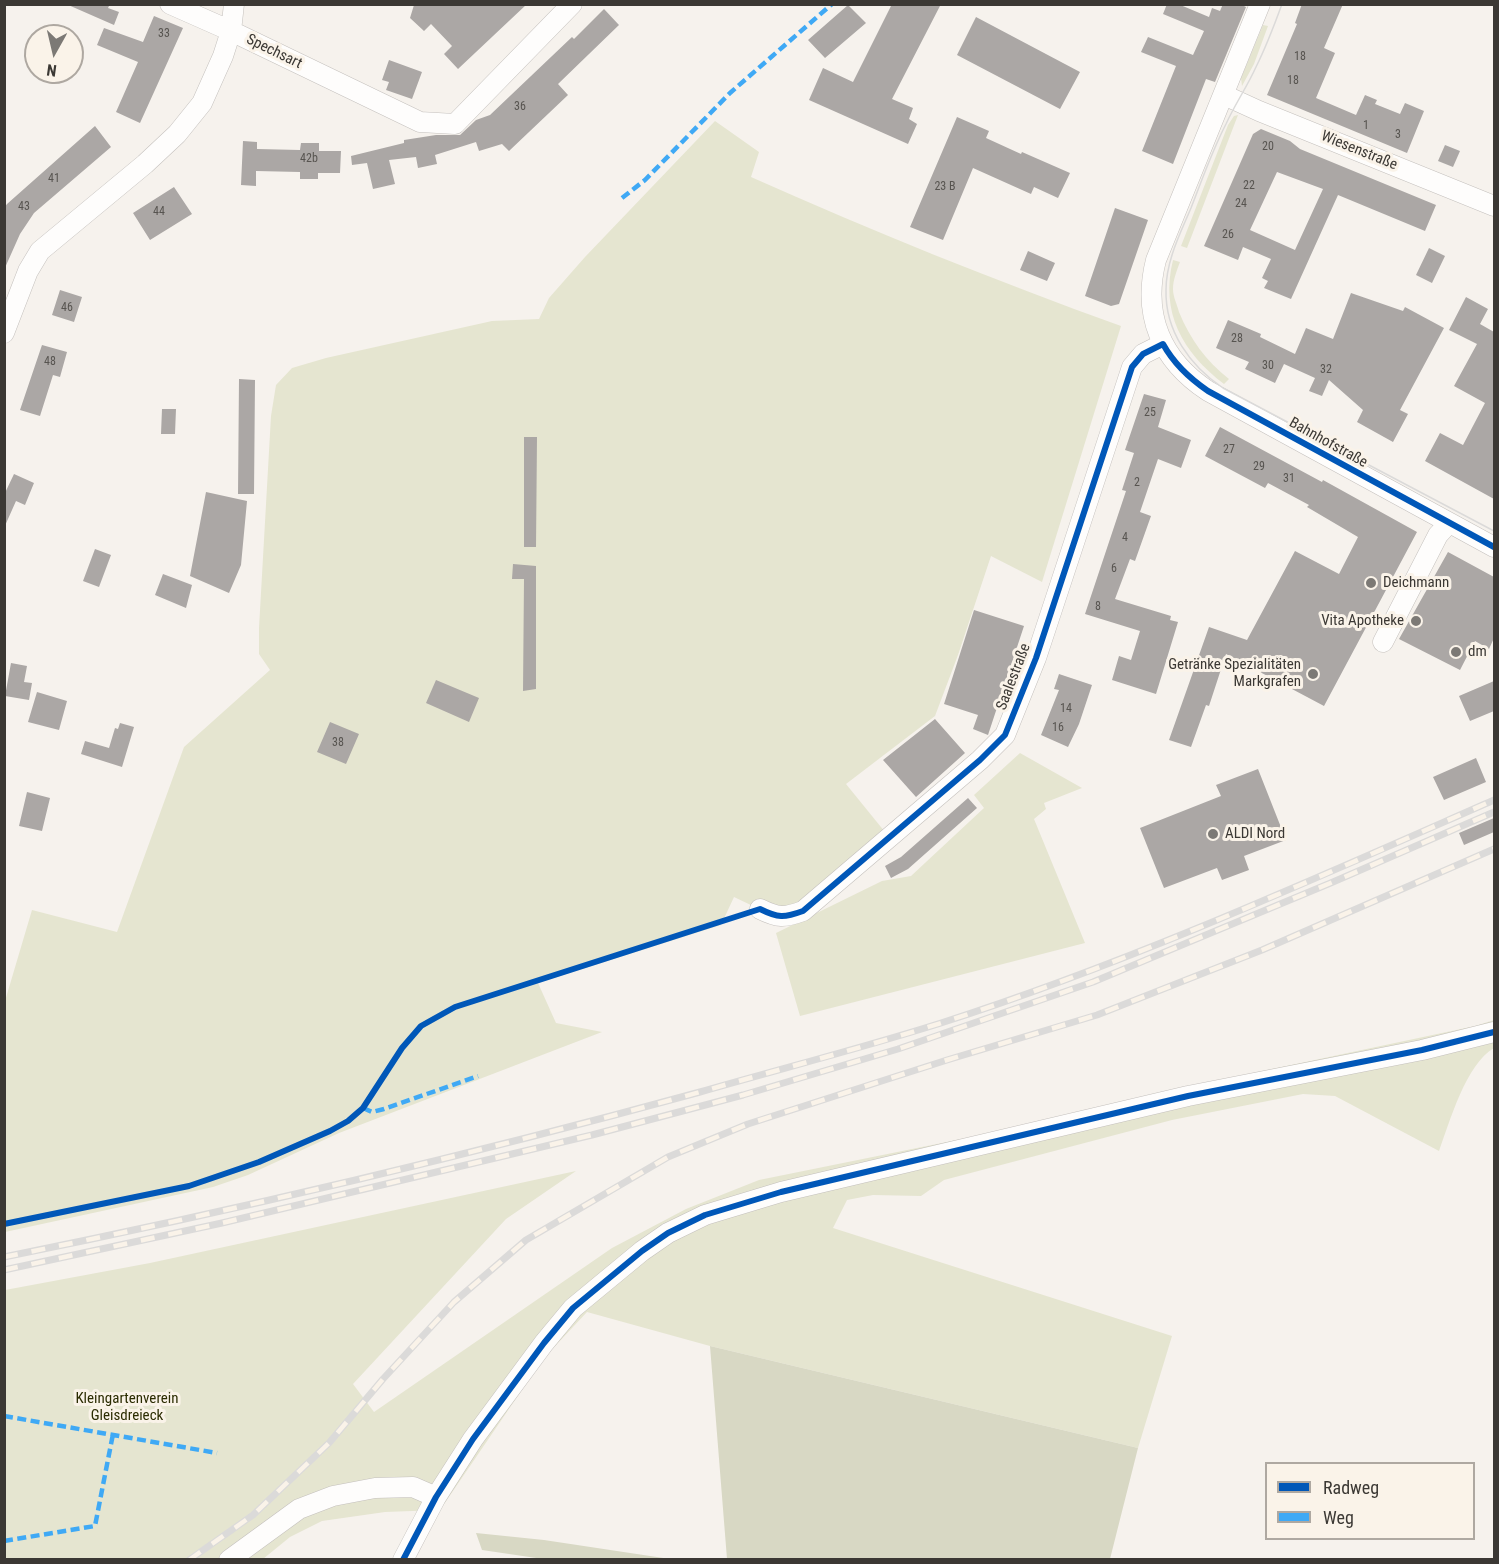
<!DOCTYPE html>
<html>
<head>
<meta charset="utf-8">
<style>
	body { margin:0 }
	#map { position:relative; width:1499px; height:1564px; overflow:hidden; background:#f6f2ed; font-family:"Roboto Condensed",sans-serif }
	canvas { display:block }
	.frame { position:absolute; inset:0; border:6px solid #3b3834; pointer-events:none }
	.legend { position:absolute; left:1265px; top:1462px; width:210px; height:78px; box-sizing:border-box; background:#faf3e9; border:2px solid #aea8a1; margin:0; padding:8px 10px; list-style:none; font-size:18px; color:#3b3834 }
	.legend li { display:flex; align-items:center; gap:12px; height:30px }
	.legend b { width:30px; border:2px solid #aea8a1 }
	.north { position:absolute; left:24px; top:24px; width:60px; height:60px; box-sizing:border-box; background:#faf3e9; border:2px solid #aea8a1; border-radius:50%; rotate:188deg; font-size:16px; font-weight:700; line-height:24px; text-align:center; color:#3b3834 }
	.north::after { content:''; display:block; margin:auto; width:21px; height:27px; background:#7c7975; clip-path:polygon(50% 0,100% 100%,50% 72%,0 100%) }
</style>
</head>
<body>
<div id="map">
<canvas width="1499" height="1564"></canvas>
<div class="frame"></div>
<ul class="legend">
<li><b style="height:8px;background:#0057b8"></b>Radweg</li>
<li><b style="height:8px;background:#3fa9f5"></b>Weg</li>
</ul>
<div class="north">N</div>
</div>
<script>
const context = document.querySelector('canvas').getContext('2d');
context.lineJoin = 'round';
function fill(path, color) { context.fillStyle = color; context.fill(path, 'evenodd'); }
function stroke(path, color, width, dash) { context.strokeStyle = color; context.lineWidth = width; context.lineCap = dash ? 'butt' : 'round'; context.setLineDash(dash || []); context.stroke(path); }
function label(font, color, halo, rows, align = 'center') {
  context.font = font + ' "Roboto Condensed",sans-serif'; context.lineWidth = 6; context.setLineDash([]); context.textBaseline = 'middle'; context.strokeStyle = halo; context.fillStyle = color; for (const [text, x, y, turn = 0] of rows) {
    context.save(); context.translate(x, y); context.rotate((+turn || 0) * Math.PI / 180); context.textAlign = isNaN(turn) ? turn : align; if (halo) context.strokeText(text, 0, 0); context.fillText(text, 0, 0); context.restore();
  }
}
fill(new Path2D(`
	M1263 25 1268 26 1254 64 1242 86 1241 78Z
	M1238 115 1187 248 1181 246 1228 125 1234 116Z
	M715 121 759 152 751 177C872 231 996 281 1121 326L1042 582 991 556 958 655 935 716 846 784 885 832 803 907 776 917 734 897 721 925 538 983 556 1023 602 1032 339 1133 248 1175 213 1187 5 1232V1001L32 910 117 932 184 747 270 670 259 654V628L271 416 276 385 292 368 326 358 492 321 539 319 549 298 585 257Z
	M1173 260 1180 262C1177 270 1173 280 1173 289 1173 297 1177 304 1179 312 1190 339 1206 361 1229 379L1224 384C1182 352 1160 312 1173 260Z
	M1020 753 1082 788 1044 803 1046 809 1034 819 1085 943 800 1016 776 933 882 881 911 876 984 808 974 795Z
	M1494 1020V1048C1466 1064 1450 1121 1439 1151L1335 1096 1303 1094 1172 1120 944 1180 921 1196 873 1195 847 1200 833 1228 1172 1336 1138 1448 710 1346 587 1312 543 1359 440 1510 385 1512 322 1521 290 1537 263 1559 5 1560V1290L150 1263 576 1171 506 1219 353 1384 374 1412 612 1248 686 1209 759 1180 1006 1130 1244 1075 1475 1026Z`), '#e5e5d0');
fill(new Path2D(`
	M710 1346 1138 1448 1110 1559H727Z
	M476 1533 544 1540 670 1559H543L482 1550Z`), '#d8d8c4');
fill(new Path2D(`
	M66 4H110L108 8 119 12 114 25Z
	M527 4 458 69 444 54 452 46 431 24 424 31 410 18 414 5Z
	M892 4H941L892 99 913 108 909 119 917 124 908 144 809 100 823 68 853 82Z
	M1167 4H1178L1209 17 1212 8 1220 11 1223 4H1240L1246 7 1215 82 1206 79 1173 164 1142 151 1176 66 1141 52 1148 37 1193 55 1204 31 1163 14Z
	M1302 4H1343L1324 48 1335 53 1316 98 1356 115 1365 95 1377 100 1375 104 1400 114 1405 103 1424 111 1407 153 1267 95 1297 24 1295 23Z
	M848 5 866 23 825 58 808 40Z
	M604 9 619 25 558 84 568 95 509 151 502 144 479 151 476 142 435 155 437 164 418 168 416 157 389 160 395 184 373 189 367 163 352 165 351 156 404 143V140L436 135H460L476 120 490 115 572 37 574 39Z
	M154 16 183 28 140 123 116 112 138 62 97 45 104 28 143 42Z
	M976 17 1080 72 1060 109 957 55Z
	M389 60 422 72 412 99 386 90 389 82 382 80Z
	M957 117 989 131 986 138 1021 154 1022 152 1070 173 1058 198 1034 187 1031 194 973 168 943 240 910 227Z
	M95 126 111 147 34 213 20 234 4 270V208L7 204Z
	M1261 129 1290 141 1300 149 1436 205 1425 231 1338 195 1291 299 1264 288 1268 281 1262 278 1271 259 1243 247 1238 260 1204 246 1253 134ZM1277 172 1323 189 1295 250 1250 230Z
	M243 141 257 142V149L300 150 301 143H319V151H341L340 173H318V179H300V172L256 171V186L241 185Z
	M1445 145 1460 151 1453 167 1438 161Z
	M174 187 192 214 150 240 133 213Z
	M1115 208 1148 220 1119 304 1111 306 1085 296Z
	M1429 248 1445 256 1432 283 1416 275Z
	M1028 251 1055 263 1047 281 1020 270Z
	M60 290 82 297 74 322 52 315Z
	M1351 293 1403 311 1405 307 1444 328 1400 410 1408 414 1393 442 1357 422 1363 410 1329 380 1322 396 1309 391 1315 378 1284 364 1275 383 1245 369 1249 362 1216 348 1228 320 1261 334 1260 337 1295 354 1306 328 1333 339Z
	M1466 297 1488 309 1480 324 1494 332V499L1425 461 1440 433 1463 445 1485 403 1454 386 1477 344 1449 330Z
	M42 345 67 352 60 377 53 375 40 416 20 410Z
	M239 379 255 380 254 494H238Z
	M1144 394 1166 400 1158 427 1191 440 1181 468 1158 459 1140 512 1151 516 1135 561 1130 559 1115 599 1171 616 1170 620 1178 622 1156 694 1112 680 1119 656 1131 660 1140 631 1085 614 1126 491 1122 490 1134 453 1125 450Z
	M162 409H176L175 434H161Z
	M1220 427 1322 482 1323 480 1417 532 1324 706 1226 654 1209 706 1206 705 1191 747 1169 740 1209 627 1247 640 1295 551 1339 574 1358 537 1307 507 1309 505 1268 483 1265 488 1205 456Z
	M524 437H537L536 547H524Z
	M14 474 34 483 25 505 16 501 4 528V495Z
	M206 492 247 501 241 565 229 593 190 576Z
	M95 549 111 555 99 587 83 581Z
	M1448 552 1494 577V638L1489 649 1475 641 1460 670 1399 639Z
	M513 564 536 566V689L523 691 524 579H512Z
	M163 574 192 585 186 608 155 595Z
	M974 610 1024 626 988 735 973 729 978 715 944 704Z
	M11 663 27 666 24 682 32 683 29 700 5 696Z
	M1059 674 1092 685 1079 724 1068 747 1041 735 1059 690 1054 689Z
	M436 680 479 698 469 722 426 703Z
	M1494 681V711L1470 721 1459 696Z
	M37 692 67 701 59 730 28 722Z
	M935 719 965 753 916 797 883 760Z
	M330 722 359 734 346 764 317 752Z
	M120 723 134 727 122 767 81 754 85 741 109 748 115 728 118 729Z
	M1476 758 1486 782 1444 800 1433 777Z
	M1258 769 1286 840 1244 856 1249 870 1222 880 1217 868 1164 888 1140 828 1221 796 1216 785Z
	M27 792 50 798 42 831 19 826Z
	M968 798 977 808 908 869 891 878 885 866 901 857Z
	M1494 818V832L1464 845 1459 833Z`), '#aba7a5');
const minor = new Path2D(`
	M170 4 231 31 420 122 455 124 572 4
	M1260 4 1156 260C1142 315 1161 360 1208 391L1494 547
	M1224 95 1259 111 1494 206
	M4 333 28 271 40 251 145 164 177 134 202 103 223 56 231 31 234 4
	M1383 642 1438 535 1449 523
	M760 909C778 918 784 918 803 911L980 760 1005 735 1036 658 1132 367 1143 354 1163 344
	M229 1560 299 1509 333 1496 375 1488 413 1487 436 1497
	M403 1560 436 1497 473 1439 544 1343 573 1308 642 1251 668 1233 705 1215 781 1192 1188 1096 1422 1050 1494 1032`);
stroke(minor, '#c4c0bd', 21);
stroke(minor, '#fefdfc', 20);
stroke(new Path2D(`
	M1282 4C1274 26 1266 47 1256 67 1247 87 1235 104 1226 124 1212 151 1202 180 1191 208 1180 234 1166 261 1166 290 1165 331 1190 366 1223 388L1494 531`), '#dbdad9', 1.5);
const rail = new Path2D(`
	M4 1257C238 1210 470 1155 700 1092 780 1069 862 1048 941 1023 1131 962 1312 880 1494 800
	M4 1270 222 1223 592 1135 743 1095 898 1049 1093 982 1333 882 1494 812
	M189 1560 253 1515 329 1443 383 1379 454 1302 526 1240 668 1157 748 1124 947 1060 1097 1015 1262 950 1494 849`);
stroke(rail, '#dbdad9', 7);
stroke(rail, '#faf3e9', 4.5, [14]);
stroke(new Path2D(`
	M622 198 645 180 730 93 832 4
	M363 1108 372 1112 384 1109 478 1076
	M4 1416 217 1453
	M4 1541 95 1526 113 1434`), '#3fa9f5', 4.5, [9, 4.5]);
stroke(new Path2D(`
	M4 1224 189 1186 259 1162 330 1131 348 1121 363 1108 402 1048 421 1026 455 1007 760 909C778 918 784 918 803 911L980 760 1005 735 1036 658 1132 367 1143 354 1163 344C1174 364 1189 378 1208 391L1494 547
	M403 1560 436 1497 473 1439 544 1343 573 1308 642 1251 668 1233 705 1215 781 1192 1188 1096 1422 1050 1494 1032`), '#0057b8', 6);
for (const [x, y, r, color] of [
	[1371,583,6,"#7c7975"],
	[1416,621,6,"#7c7975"],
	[1456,652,6,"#7c7975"],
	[1313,674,6,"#7c7975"],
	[1213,834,6,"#7c7975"]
]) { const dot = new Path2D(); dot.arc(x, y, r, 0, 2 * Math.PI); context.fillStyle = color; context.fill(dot); stroke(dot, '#faf3e9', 2); }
label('12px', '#575450', null, [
	["33",164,34],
	["18",1300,57],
	["18",1293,81],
	["36",520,107],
	["1",1366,126],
	["3",1398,135],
	["20",1268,147],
	["42b",309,159],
	["41",54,179],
	["22",1249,186],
	["23 B",945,187],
	["24",1241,204],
	["43",24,207],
	["44",159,212],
	["26",1228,235],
	["46",67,308],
	["28",1237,339],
	["48",50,362],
	["30",1268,366],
	["32",1326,370],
	["25",1150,413],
	["27",1229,450],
	["29",1259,467],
	["31",1289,479],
	["2",1137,483],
	["4",1125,538],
	["6",1114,569],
	["8",1098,607],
	["14",1066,709],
	["16",1058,728],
	["38",338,743]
]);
label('15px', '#3b3834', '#faf3e9', [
	["Spechsart",274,52,26],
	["Wiesenstraße",1359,151,22],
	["Bahnhofstraße",1328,443,29],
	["Saalestraße",1014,677,-69]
]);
label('15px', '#3b3834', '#faf3e9', [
	["Deichmann",1383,583],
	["Vita Apotheke",1404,621,"right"],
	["dm",1468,652],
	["Getränke Spezialitäten",1301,665,"right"],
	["Markgrafen",1301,682,"right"],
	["ALDI Nord",1225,834]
], 'left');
label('15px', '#2b2c02', '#faf3e9', [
	["Kleingartenverein",127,1399],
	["Gleisdreieck",127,1416]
]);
</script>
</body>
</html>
